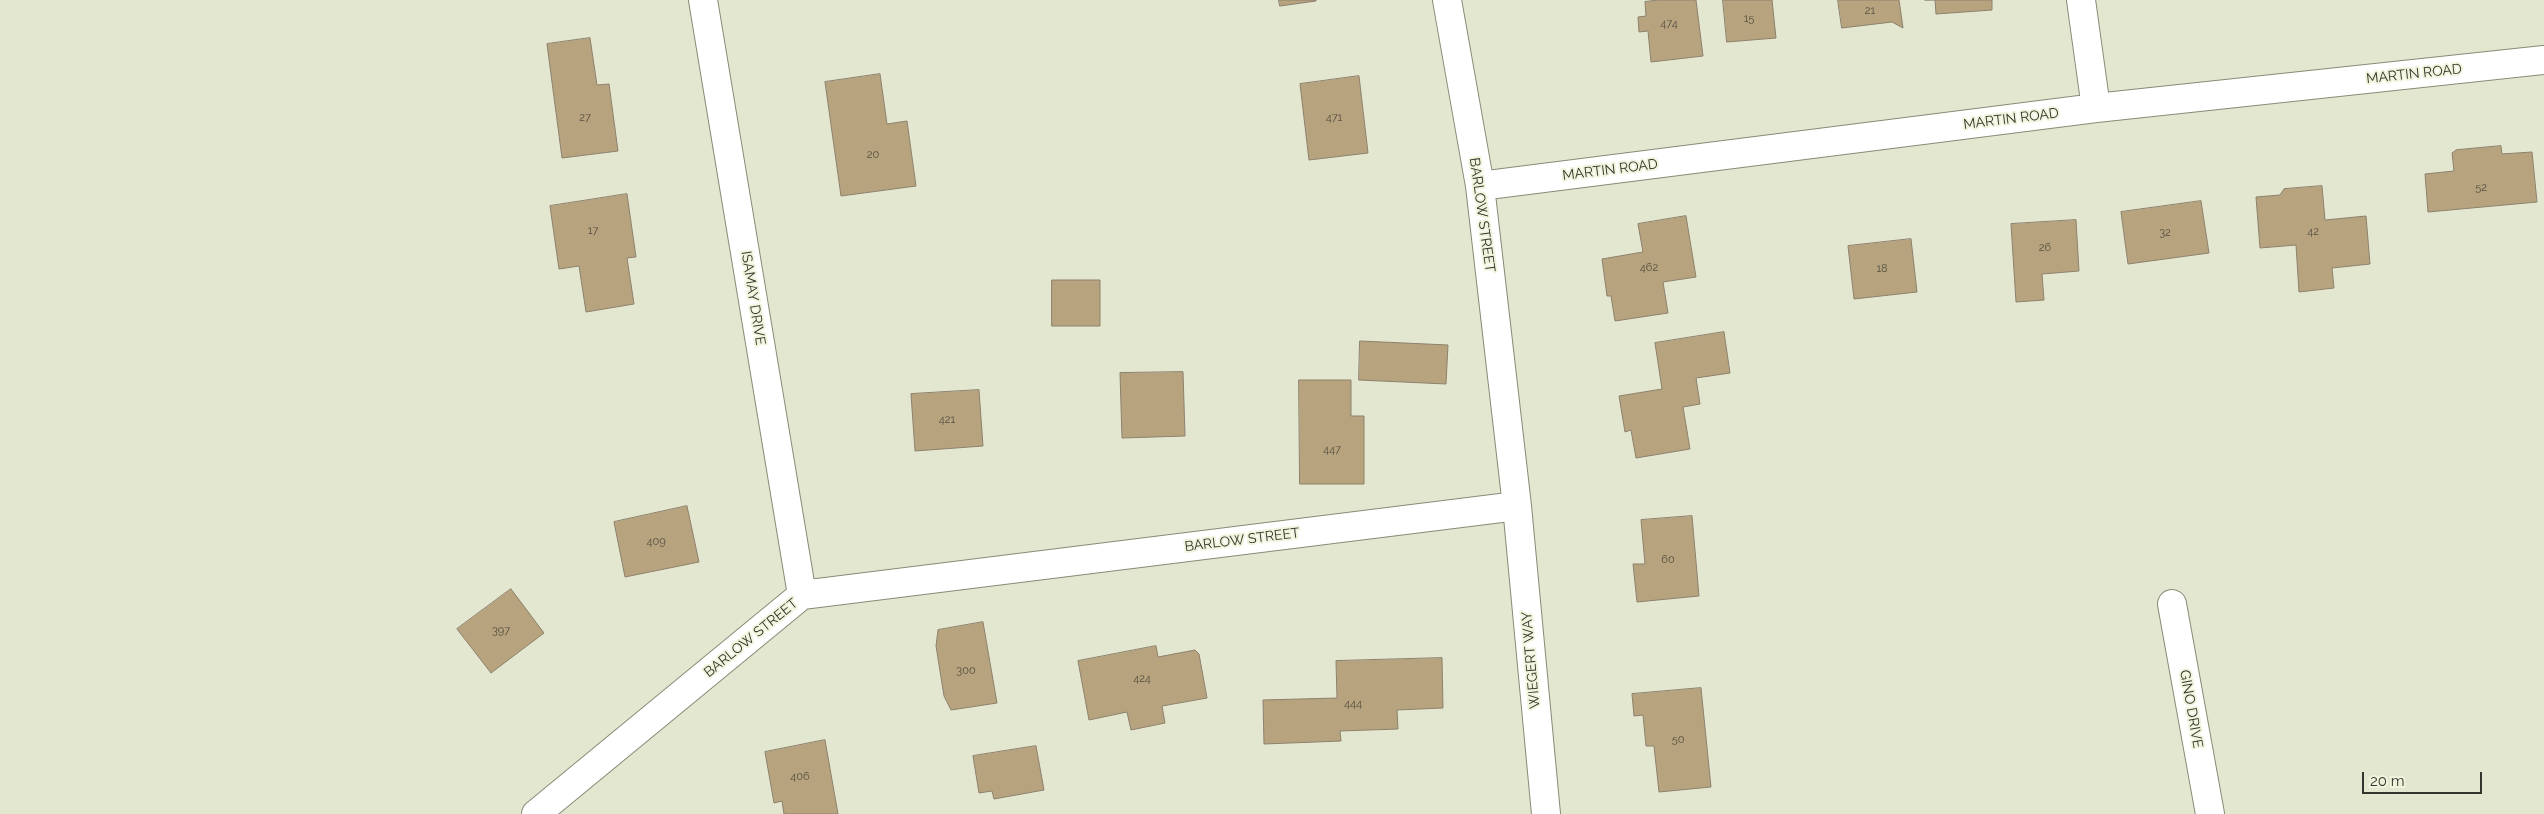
<!DOCTYPE html>
<html>
<head>
<meta charset="utf-8">
<style>
	body { margin:0 }
	#map { position:relative; width:2544px; height:814px; overflow:hidden; background:#e3e7d0; font-family:Raleway,sans-serif }
	canvas { display:block }
	.scale { position:absolute; left:2362px; top:772px; width:120px; height:22px; box-sizing:border-box; border:2px solid #33342b; border-top:0; padding-left:6px; font-size:15px; line-height:18px; white-space:nowrap; color:#33342b; -webkit-text-stroke:4px #f1f4dd; paint-order:stroke }
</style>
</head>
<body>
<div id="map">
<canvas width="2544" height="814"></canvas>
<div class="scale">20 m</div>
</div>
<script>
const context = document.querySelector('canvas').getContext('2d');
context.lineJoin = 'round';
function fill(path, color) { context.fillStyle = color; context.fill(path, 'evenodd'); }
function stroke(path, color, width, dash) { context.strokeStyle = color; context.lineWidth = width; context.lineCap = dash ? 'butt' : 'round'; context.setLineDash(dash || []); context.stroke(path); }
function label(font, color, halo, rows, align = 'center') {
  context.font = font + ' Raleway,sans-serif'; context.lineWidth = 4; context.setLineDash([]); context.textBaseline = 'middle'; context.strokeStyle = halo; context.fillStyle = color; for (const [text, x, y, turn = 0] of rows) {
    context.save(); context.translate(x, y); context.rotate((+turn || 0) * Math.PI / 180); context.textAlign = isNaN(turn) ? turn : align; if (halo) context.strokeText(text, 0, 0); context.fillText(text, 0, 0); context.restore();
  }
}
const building = new Path2D(`
	M1279 0H1316V1L1280 6Z
	M1658 0H1696L1703 56 1651 62 1648 31 1639 32 1638 17 1646 16 1645 2Z
	M1723 0H1772L1776 38 1727 42Z
	M1838 0H1899L1903 28 1892 22 1842 28Z
	M1925 0H1992V10L1936 14 1935 0Z
	M590 38 597 85 609 84 618 151 562 158 547 44Z
	M880 74 887 124 907 121 916 186 841 196 825 82Z
	M1359 76 1368 153 1309 160 1300 84Z
	M2501 146 2502 154 2532 152 2537 202 2428 212 2425 174 2454 171 2452 153 2456 150Z
	M2322 186 2325 220 2366 216 2370 264 2332 268 2334 288 2299 292 2296 245 2260 248 2256 197 2280 195 2284 189Z
	M627 194 636 257 627 258 634 304 586 312 579 266 559 269 550 206Z
	M2201 201 2209 253 2128 264 2121 212Z
	M1686 216 1696 277 1663 282 1668 313 1615 321 1611 296H1607L1602 259 1643 252 1638 224Z
	M2076 220 2079 271 2042 274 2044 300 2016 302 2011 224Z
	M1911 239 1917 292 1854 299 1848 246Z
	M1052 280H1100V326H1052Z
	M1724 332 1730 373 1696 378 1700 404 1683 407 1690 449 1636 458 1631 430 1625 432 1619 396 1662 389 1655 343Z
	M1360 341 1448 345 1446 384 1359 380Z
	M1183 372 1185 436 1122 438 1120 373Z
	M1299 380H1351V416H1364V484H1300Z
	M979 390 983 446 915 451 911 394Z
	M687 506 699 562 625 577 614 522Z
	M1692 516 1699 596 1637 602 1633 564H1645L1641 520Z
	M511 589 544 633 491 673 457 629Z
	M983 622 997 703 951 710 944 696 936 646 938 630Z
	M1156 646 1158 657 1195 650 1199 654 1207 698 1162 706 1165 723 1131 730 1127 712 1089 720 1078 661Z
	M1442 658 1443 708 1397 710 1398 729 1340 731 1341 741 1264 744 1263 700 1337 698 1336 661Z
	M1701 688 1711 787 1659 792 1654 746H1646L1643 715 1634 716 1632 694Z
	M825 740 838 814H784L782 801 774 803 765 752Z
	M1036 746 1044 790 994 799 992 791 979 793 973 756Z`);
fill(building, '#b8a37f');
stroke(building, '#8c816e', 1);
const minor = new Path2D(`
	M703 0 802 595
	M1447 0 1480 186 1517 506 1546 814
	M2081 0 2096 108
	M1480 186 2096 108 2544 60
	M2172 604 2210 814
	M536 814 802 595 1517 506`);
stroke(minor, '#888b76', 30);
stroke(minor, '#fff', 28);
label('11px', '#545040', null, [
	["21",1870,11],
	["15",1749,19],
	["474",1669,24],
	["27",585,118],
	["471",1334,118],
	["20",873,155],
	["52",2481,188],
	["17",593,231],
	["42",2313,232],
	["32",2165,233],
	["26",2045,248],
	["462",1649,268],
	["18",1882,269],
	["421",947,420],
	["447",1332,450],
	["409",656,542],
	["60",1668,560],
	["397",501,631],
	["300",966,671],
	["424",1142,679],
	["444",1353,704],
	["50",1678,740],
	["406",800,777]
]);
label('14px', '#33342b', '#f1f4dd', [
	["MARTIN ROAD",2414,74,-6],
	["MARTIN ROAD",2011,119,-7],
	["MARTIN ROAD",1610,170,-7],
	["BARLOW STREET",1482,215,82],
	["ISAMAY DRIVE",753,298,81],
	["BARLOW STREET",1242,540,-7],
	["BARLOW STREET",751,638,-39],
	["WIEGERT WAY",1531,660,-95],
	["GINO DRIVE",2191,709,80]
]);
</script>
</body>
</html>
